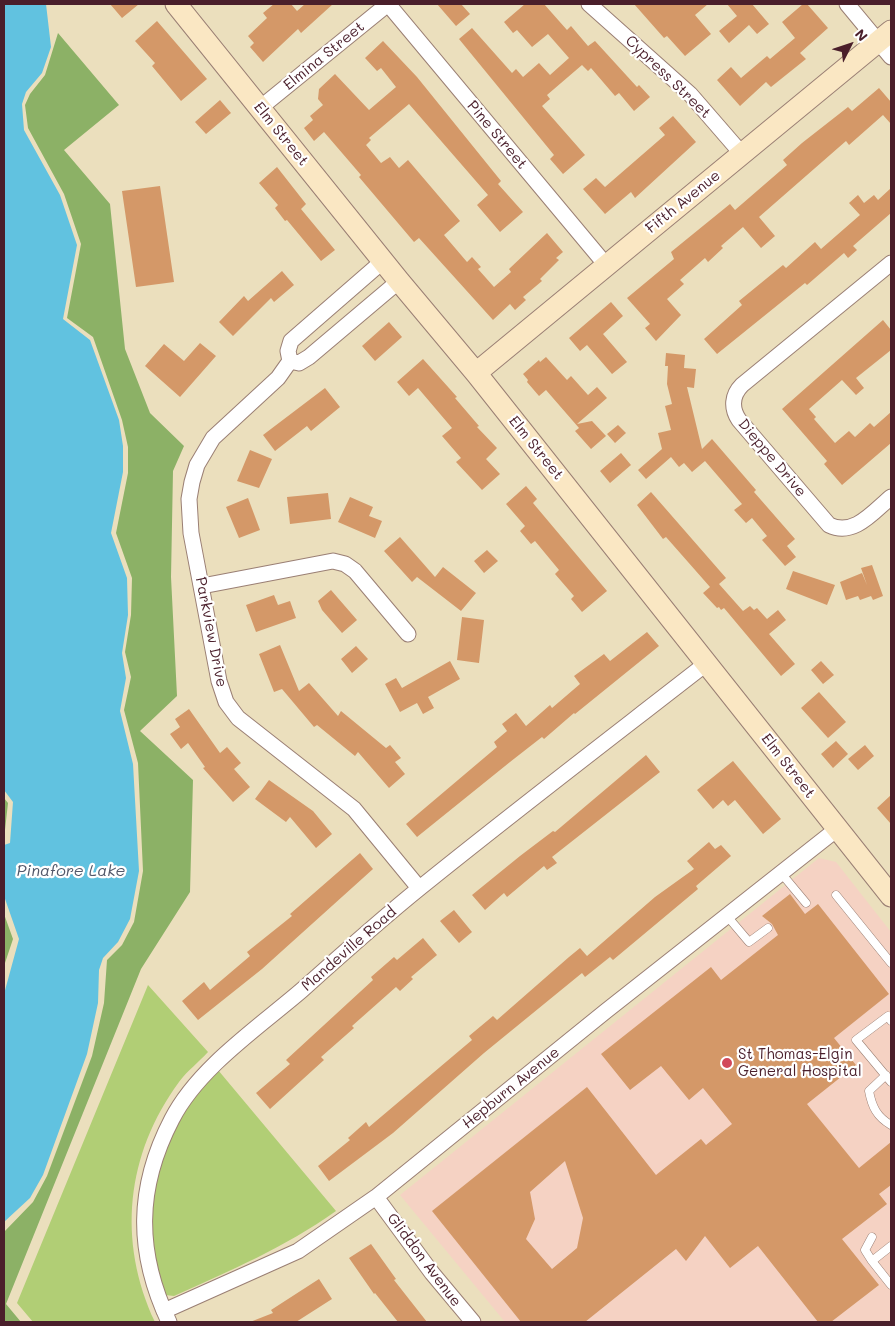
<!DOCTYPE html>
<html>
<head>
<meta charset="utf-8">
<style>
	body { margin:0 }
	#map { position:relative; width:895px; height:1326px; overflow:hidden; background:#ebdfbd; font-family:Mali,sans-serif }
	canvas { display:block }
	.frame { position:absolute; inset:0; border:5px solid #4a1f2b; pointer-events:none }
	.north { position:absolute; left:825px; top:20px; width:50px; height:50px; -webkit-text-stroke:4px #fff; paint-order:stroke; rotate:49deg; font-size:14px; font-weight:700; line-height:20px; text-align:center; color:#4a1f2b }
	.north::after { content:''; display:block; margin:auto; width:18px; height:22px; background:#4a1f2b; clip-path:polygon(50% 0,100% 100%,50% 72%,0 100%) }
</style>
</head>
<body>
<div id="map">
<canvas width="895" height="1326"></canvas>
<div class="frame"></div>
<div class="north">N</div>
</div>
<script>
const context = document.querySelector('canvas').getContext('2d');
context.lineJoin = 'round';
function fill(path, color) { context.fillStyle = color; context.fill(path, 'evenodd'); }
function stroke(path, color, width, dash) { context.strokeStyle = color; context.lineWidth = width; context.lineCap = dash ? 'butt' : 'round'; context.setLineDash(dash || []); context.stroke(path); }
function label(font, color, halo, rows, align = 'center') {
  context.font = font + ' Mali,sans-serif'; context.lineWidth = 4.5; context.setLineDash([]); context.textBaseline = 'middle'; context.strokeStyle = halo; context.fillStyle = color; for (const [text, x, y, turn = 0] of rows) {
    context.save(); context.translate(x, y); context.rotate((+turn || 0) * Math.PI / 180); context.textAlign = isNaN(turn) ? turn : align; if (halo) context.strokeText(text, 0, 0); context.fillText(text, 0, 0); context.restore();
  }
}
fill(new Path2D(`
	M819 858 836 862 891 932V1322H505L400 1195Z`), '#f5d2c3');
fill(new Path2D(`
	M148 985 208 1052C199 1062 187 1071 179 1082 126 1154 117 1241 155 1322H33L17 1303Z
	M218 1070 336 1211C284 1248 231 1270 174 1296L165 1295 154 1266 150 1225 154 1188 164 1148 195 1092Z`), '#b1ce75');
fill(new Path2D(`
	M58 33 119 105 64 150 110 204 125 349 150 413 184 446 173 471 171 577 177 696 140 731 193 780 190 892 141 969 6 1304 21 1322H4V1232L33 1202 47 1176 92 1056 104 1003 107 960 122 945 134 922 143 871 138 763 124 710 131 677 125 652 131 615 132 578 116 533 128 473V447L122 420 93 337 67 318 81 244 64 194 28 128 25 105 30 94 45 75Z
	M4 798 8 803 4 839Z
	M4 914 13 939 4 966Z`), '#8cb166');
fill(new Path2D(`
	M4 4H46L51 47 42 73 26 92 22 104 24 130 60 195 77 245 63 319 90 340 119 420 123 446V472L111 533 127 578 128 615 122 653 126 678 120 711 133 764 139 871 130 919 118 942 103 958 99 970 98 1003 87 1054 43 1175 30 1198 4 1222V994L19 939 4 896V845L10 843 13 802 4 790Z`), '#61c2e0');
fill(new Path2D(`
	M110 4H139L122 18Z
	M274 4H291L297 11 305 4H333L301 33 298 29 263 62 250 47 254 43 248 36 267 18 263 13Z
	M437 4H461L470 14 456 26Z
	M525 4H544L567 30 571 26 588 46 595 41 637 87 639 85 650 97 634 111 619 93 615 96 591 68 588 71 582 65 547 95 550 99 542 106 585 155 563 174 550 159 554 155 459 39 472 28 512 73 516 69 523 77 539 63 550 75 569 58 548 34 532 47 517 30 513 33 504 22Z
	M634 4H708L695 15 711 34 685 56 667 36 664 38Z
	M727 4H752L769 24 757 34 749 25 729 43 719 31 737 16Z
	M803 4H807L828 28 800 53 806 59 771 87 766 82 740 106 717 80 731 67 741 78 767 56 770 59 795 38 782 22Z
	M157 21 207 79 181 101 152 66 155 63 135 41Z
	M383 41 417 77 501 181 498 184 523 212 500 232 477 205 488 195 409 104 369 138 371 140 366 145 381 163 390 157 399 168 408 160 460 221 444 235 467 262 472 257 481 267 478 269 494 287 511 272 509 269 547 233 563 252 556 258 559 260 540 279 542 281 523 297 526 300 515 310 510 304 493 320 419 238 414 242 359 177 361 175 324 132 314 141 304 128 313 120 310 116 323 105 318 99 319 89 335 74 369 110 396 87 381 68 377 71 365 58Z
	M879 88 891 102V124L883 115 849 145 846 141 759 217 775 236 761 248 743 227 721 246 723 248 708 262 705 258 680 280 684 284 667 299 681 315 656 341 645 328 650 324 627 298 674 259 671 252 682 243 730 204 735 210 787 165 783 160 802 143 848 107 852 111Z
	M220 100 231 113 206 134 195 122Z
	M673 116 696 142 635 198 631 192 605 214 583 189 596 178 605 187 665 135 659 128Z
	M277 167 306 204 301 209 335 250 321 261 287 220 285 221 275 208 278 205 259 183Z
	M160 186 174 282 136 287 122 191Z
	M891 188V213L853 246 857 250 848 258 844 253 807 285 805 283 717 354 704 339 742 305 739 301 783 265 786 268 815 242 821 249 860 215 849 203 858 195 864 203 874 195 878 200Z
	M282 271 294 285 274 302 271 298 233 336 219 322 244 296 248 301Z
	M611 302 623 316 603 334 627 362 612 374 587 345 580 351 569 338Z
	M883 320 891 330V350L856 378 864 388 856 395 842 380 809 409 816 417 814 419 835 443 849 431 855 437 870 423 874 427 891 412V443L842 485 824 464 827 461 782 409Z
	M389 322 402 337 375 361 362 346Z
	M200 343 216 356 180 397 145 366 164 344 184 361Z
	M666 353 685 355 684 368 696 369 694 388 687 387 702 449 712 439 756 490 754 492 795 539 787 546 796 557 785 566 762 540 767 536 752 518 746 523 734 510 742 504 705 461 692 472 684 463 679 467 671 457 646 479 638 470 662 449 658 433 671 430 665 406 672 404 667 384 668 366H665Z
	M546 357 567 380 571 376 588 395 597 387 607 398 577 424 592 421 606 436 591 449 575 431 579 428 546 390 539 396 527 382 528 380 523 374 539 360 540 362Z
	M423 359 457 397 455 398 479 426 477 427 497 448 486 459 500 474 482 490 456 462 461 458 442 436 452 428 418 388 409 396 397 382Z
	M325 388 340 407 311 431 307 426 275 451 263 435Z
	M618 425 626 433 615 443 607 434Z
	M250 450 272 459 259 488 237 481Z
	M621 453 631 465 610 483 600 471Z
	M526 486 537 499 533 503 607 591 582 612 571 599 574 596 555 574 559 570 535 541 531 544 520 531 525 526 506 504Z
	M651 492 726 578 719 584 743 611 750 606 754 610 757 608 767 619 778 610 786 620 769 634 795 664 781 676 724 608 721 610 719 607 717 608 703 593 710 587 666 537 663 539 637 505Z
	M328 493 331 519 290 524 287 497Z
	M350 497 373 507 369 516 382 521 375 538 338 522Z
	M248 498 260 530 239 538 226 507Z
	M400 537 435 577 443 567 476 593 461 611 417 577 412 582 384 551Z
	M487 550 498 561 484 573 474 561Z
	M872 565 883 596 873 600 871 596 860 600 858 596 846 600 840 582 862 573 867 585 861 568Z
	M793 571 835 585 827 605 786 589Z
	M331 590 357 620 342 633 322 610 318 601Z
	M274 595 278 605 290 601 296 618 256 632 246 605Z
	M462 617 484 620 479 663 457 660Z
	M647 632 659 646 575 714 574 713 544 739 542 737 510 762 417 837 406 824 497 747 494 742 507 731 502 724 516 713 526 726 550 705 552 708 580 684 574 676 604 654 610 661Z
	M280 645 299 691 309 683 338 716 341 711 386 748 390 745 401 758 395 762 405 774 389 788 358 752 355 756 317 725 314 727 282 689 274 692 259 654Z
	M356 646 368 659 352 673 341 659Z
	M450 661 460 679 428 697 434 708 423 714 417 703 400 712 385 684 396 678 402 688Z
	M821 661 834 675 823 684 811 670Z
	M819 692 846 722 828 738 801 708Z
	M189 709 220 753 227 747 241 763 234 769 250 787 233 802 203 768 205 767 188 743 181 749 170 734 180 727 175 719Z
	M836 741 848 754 833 768 821 754Z
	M865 745 874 756 858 770 848 759Z
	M646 755 660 772 552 857 557 863 547 870 544 866 507 897 504 893 485 910 472 895 520 856 553 831 555 832Z
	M733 761 781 819 763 834 735 800 728 806 723 800 713 809 697 790Z
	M269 780 313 811 332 834 316 848 290 817 286 822 255 799Z
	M891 795V824L877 808Z
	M709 842 715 849 721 845 731 856 696 886 698 889 613 960 610 957 585 977 582 973 484 1053 393 1133 329 1181 318 1166 350 1140 348 1138 366 1122 369 1127 472 1040 469 1036 493 1016 497 1020 569 957 580 948 587 956 655 897 694 869 687 861Z
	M360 853 373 869 262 969 198 1020 182 1001 204 982 210 990 250 956 247 952 292 916 290 914Z
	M790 894 805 914 818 904 889 994 834 1038 856 1065 807 1104 859 1168 891 1142V1185L879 1194 887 1204 842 1239 879 1285 831 1322H818L758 1246 730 1268 705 1236 686 1261 676 1249 585 1322H521L432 1211 587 1087 656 1175 701 1139 706 1145 732 1124 703 1088 689 1100 661 1066 630 1090 601 1054 711 967 721 980 778 935 772 924 762 916ZM565 1161 583 1218 577 1248 552 1269 526 1239 535 1219 530 1192Z
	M454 910 472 932 459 943 440 921Z
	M423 938 437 955 411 977 413 979 400 991 396 987 352 1026 354 1028 321 1057 324 1060 270 1109 256 1093 290 1064 286 1060 373 980 371 977 394 957 397 960Z
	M371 1244 396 1279 394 1280 427 1322H398L375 1293 374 1294 349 1258Z
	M319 1279 332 1299 296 1322H250L273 1313 271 1310Z`), '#d49868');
const lane = new Path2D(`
	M781 873 806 903
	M836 895 891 963
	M727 916 749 942 768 928
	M891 1021 888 1016 856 1040 891 1082
	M886 1075 869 1091C872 1107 877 1117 891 1125
	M891 1246 872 1261 891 1285
	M872 1261 865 1250 872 1237`);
const street = new Path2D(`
	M388 4 606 265
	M589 4 690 94 742 154
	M847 4 891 57
	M260 108 388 4
	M383 261 291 341 288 351 290 361 299 363 309 357 399 281
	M891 263 742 385C732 395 731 408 739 420L829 525C854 537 873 512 891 497
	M290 361 278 378 213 438 197 465 192 482 189 499 191 533 219 681 226 702 238 718 354 809 419 888
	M202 586 333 561 345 564 355 571 408 634
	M376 1197 432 1273 473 1322
	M164 1311 298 1251 376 1197 606 1011 837 829
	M169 1322C136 1252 136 1188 172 1119 198 1068 259 1027 302 990 341 955 380 920 421 887 515 811 612 737 707 663`);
const secondary = new Path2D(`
	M176 4 399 281 476 373 891 896
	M476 373 891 31`);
stroke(lane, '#9a7f74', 9);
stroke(street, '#9a7f74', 17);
stroke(secondary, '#9a7f74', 23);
stroke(lane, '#fff', 8);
stroke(street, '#fff', 15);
stroke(secondary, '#fae7c3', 21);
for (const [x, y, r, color] of [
	[727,1063,6,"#d1495b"]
]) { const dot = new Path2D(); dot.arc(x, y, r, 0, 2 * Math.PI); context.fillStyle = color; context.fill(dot); stroke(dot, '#fff', 2); }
label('15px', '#4a1f2b', '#fff', [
	["Elmina Street",324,56,-39],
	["Cypress Street",668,77,44],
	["Elm Street",281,134,51],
	["Pine Street",497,135,50],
	["Fifth Avenue",683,202,-39],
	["Elm Street",536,448,51],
	["Dieppe Drive",772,458,50],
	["Parkview Drive",211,632,79],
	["Elm Street",788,766,52],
	["Mandeville Road",349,949,-41],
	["Hepburn Avenue",511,1088,-39],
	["Gliddon Avenue",424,1260,53]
]);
label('15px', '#4a1f2b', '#fff', [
	["St Thomas-Elgin",738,1054],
	["General Hospital",738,1071]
], 'left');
label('italic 16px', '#52586a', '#fff', [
	["Pinafore Lake",71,871]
]);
</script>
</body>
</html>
